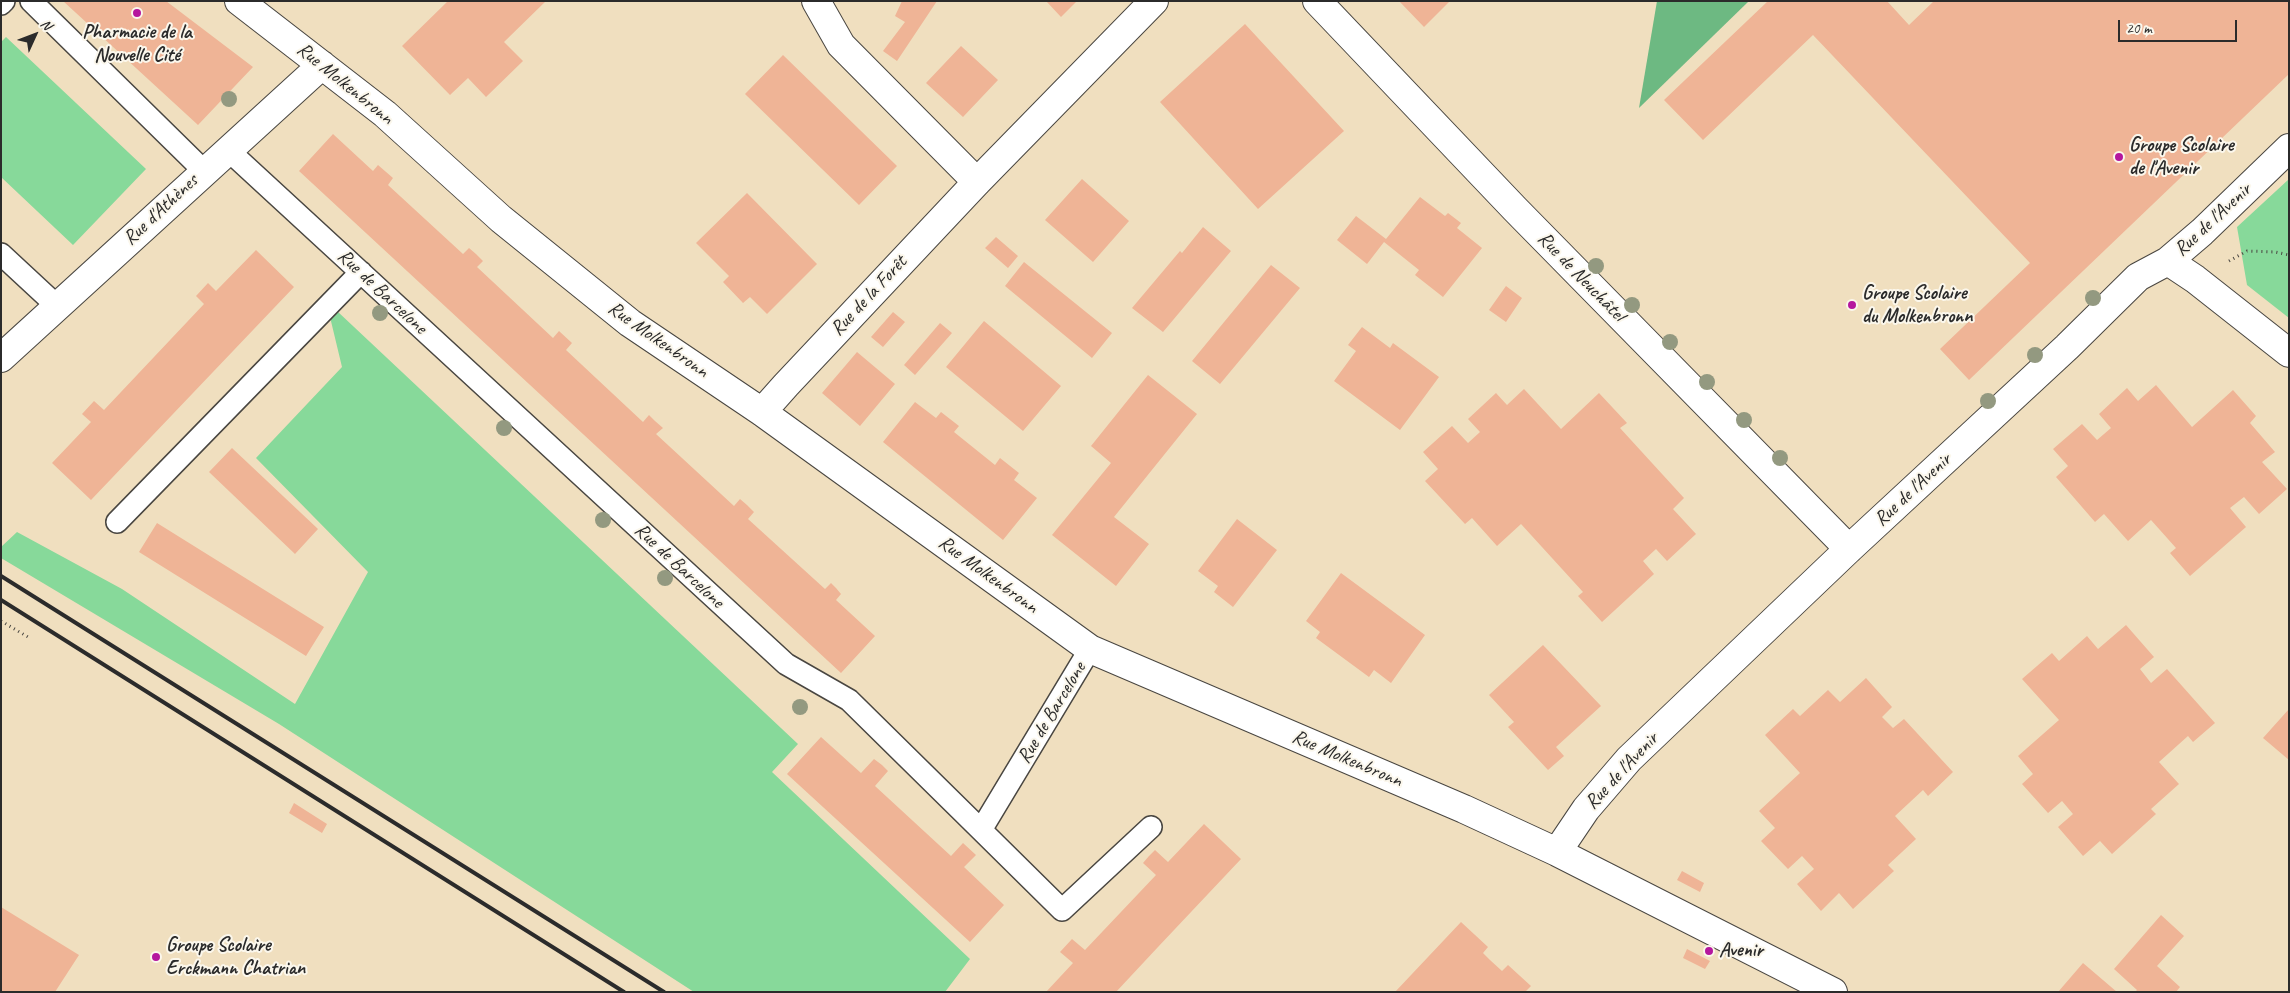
<!DOCTYPE html>
<html>
<head>
<meta charset="utf-8">
<style>
	body { margin:0 }
	#map { position:relative; width:2290px; height:993px; overflow:hidden; background:#f0dfbf; font-family:Caveat,sans-serif }
	canvas { display:block }
	.frame { position:absolute; inset:0; border:2px solid #2b2b2b; pointer-events:none }
	.north { position:absolute; left:10px; top:10px; width:50px; height:50px; -webkit-text-stroke:4px #fbf7ec; paint-order:stroke; rotate:47deg; font-size:14px; font-weight:700; line-height:20px; text-align:center; color:#2b2b2b }
	.north::after { content:''; display:block; margin:auto; width:18px; height:22px; background:#2b2b2b; clip-path:polygon(50% 0,100% 100%,50% 72%,0 100%) }
	.scale { position:absolute; left:2118px; top:20px; width:119px; height:22px; box-sizing:border-box; border:2px solid #2b2b2b; border-top:0; padding-left:6px; font-size:15px; line-height:18px; white-space:nowrap; color:#2b2b2b; -webkit-text-stroke:4px #fbf7ec; paint-order:stroke }
</style>
</head>
<body>
<div id="map">
<canvas width="2290" height="993"></canvas>
<div class="frame"></div>
<div class="north">N</div>
<div class="scale">20 m</div>
</div>
<script>
const context = document.querySelector('canvas').getContext('2d');
context.lineJoin = 'round';
function fill(path, color) { context.fillStyle = color; context.fill(path, 'evenodd'); }
function stroke(path, color, width, dash) { context.strokeStyle = color; context.lineWidth = width; context.lineCap = dash ? 'butt' : 'round'; context.setLineDash(dash || []); context.stroke(path); }
function label(font, color, halo, rows, align = 'center') {
  context.font = font + ' Caveat,sans-serif'; context.lineWidth = 4; context.setLineDash([]); context.textBaseline = 'middle'; context.strokeStyle = halo; context.fillStyle = color; for (const [text, x, y, turn = 0] of rows) {
    context.save(); context.translate(x, y); context.rotate((+turn || 0) * Math.PI / 180); context.textAlign = isNaN(turn) ? turn : align; if (halo) context.strokeText(text, 0, 0); context.fillText(text, 0, 0); context.restore();
  }
}
fill(new Path2D(`
	M6 37 146 169 73 245 1 177V42Z
	M2289 179V318L2247 285 2237 227Z
	M337 311 798 744 772 772 970 959 945 992H694L279 724 1 558V547L17 532 122 589 295 704 368 572 256 458 342 367 330 317Z`), '#87d99a');
fill(new Path2D(`
	M1657 1H1749L1639 108Z`), '#6db982');
fill(new Path2D(`
	M63 1H166L253 67 198 125Z
	M448 1H546L504 42 523 61 486 97 468 78 450 95 402 46Z
	M902 1H937L897 61 883 51 905 22 895 16Z
	M1046 1H1077L1061 17Z
	M1399 1H1450L1424 27Z
	M1768 1H1887L1909 25 1934 1H2289V74L1969 380 1940 349 2030 263 1813 35 1703 140 1664 100Z
	M1245 24 1344 131 1258 209 1160 102Z
	M961 46 998 80 963 117 926 83Z
	M783 55 897 166 859 205 745 94Z
	M333 134 373 171 378 165 393 178 388 185 463 254 469 248 476 254 483 261 477 267 553 338 559 331 572 343 566 350 643 422 649 415 655 421 663 428 656 434 734 506 740 499 747 505 754 512 748 519 825 589 831 583 836 588 841 594 836 600 875 636 841 673 299 171Z
	M1082 179 1129 221 1093 262 1045 220Z
	M747 193 817 264 767 314 750 297 743 303 723 282 729 276 696 243Z
	M1420 197 1445 216 1448 213 1461 223 1457 228 1482 248 1443 297 1415 275 1419 270 1384 242 1367 264 1337 240 1356 216 1386 239Z
	M1203 227 1231 251 1163 332 1132 308 1180 251 1182 253Z
	M996 237 1018 256 1008 268 985 248Z
	M256 250 294 287 91 500 52 463 91 422 82 414 94 401 104 410 204 304 196 296 208 283 216 291Z
	M1024 262 1112 333 1092 358 1005 286Z
	M1271 265 1300 288 1220 384 1192 361Z
	M1506 286 1522 298 1506 322 1489 310Z
	M893 312 905 322 883 347 871 337Z
	M984 321 1061 386 1023 431 946 367Z
	M940 323 952 333 915 375 904 365Z
	M1362 327 1390 348 1393 343 1439 377 1400 430 1334 381 1356 351 1348 345Z
	M857 352 895 384 860 426 822 393Z
	M1148 375 1197 414 1114 517 1149 544 1116 586 1052 535 1111 463 1091 446Z
	M2156 385 2192 427 2233 390 2256 416 2250 423 2275 452 2262 462 2287 489 2259 514 2244 497 2230 508 2246 527 2190 576 2170 553 2176 548 2151 520 2128 541 2104 514 2095 522 2056 477 2068 466 2053 449 2082 424 2097 440 2111 428 2099 414 2127 388 2138 401Z
	M1524 389 1561 429 1599 393 1627 423 1620 428 1684 498 1673 509 1696 534 1667 561 1656 549 1643 561 1654 574 1602 622 1578 596 1583 592 1521 524 1497 546 1472 518 1465 524 1425 481 1438 469 1423 452 1452 426 1468 443 1480 432 1468 419 1496 393 1507 405Z
	M915 402 936 418 941 412 959 426 954 432 995 465 1000 458 1019 473 1014 480 1037 498 1003 540 883 442Z
	M232 448 318 529 295 554 209 472Z
	M1237 519 1277 550 1233 607 1214 592 1218 586 1198 571Z
	M157 523 324 627 306 656 139 552Z
	M1341 573 1425 635 1391 683 1374 670 1369 677 1316 638 1320 632 1306 621Z
	M2126 625 2154 657 2140 669 2151 683 2167 669 2215 723 2193 742 2188 736 2159 762 2179 784 2151 809 2156 814 2112 854 2100 841 2083 856 2058 827 2073 814 2062 801 2048 813 2022 784 2033 774 2018 756 2059 720 2022 679 2052 653 2059 661 2087 636 2098 649Z
	M1543 645 1601 706 1556 747 1564 756 1548 770 1508 727 1514 722 1489 695Z
	M1866 678 1892 707 1882 717 1893 728 1904 719 1953 772 1928 796 1923 790 1895 816 1916 839 1888 865 1894 871 1853 909 1839 893 1821 911 1797 884 1814 869 1802 856 1788 869 1761 841 1775 828 1759 811 1800 773 1765 735 1793 709 1800 716 1828 690 1840 702Z
	M2289 709V760L2263 738Z
	M821 737 861 773 874 759 882 765 888 771 875 786 951 856 963 843 976 855 964 867 1004 905 970 942 787 774Z
	M294 803 327 824 322 833 289 813Z
	M1204 824 1241 859 1158 947 1116 992H1046L1073 963 1060 952 1072 939 1085 950 1156 875 1143 863 1149 856 1155 850 1168 862Z
	M1682 871 1704 883 1700 892 1677 880Z
	M1 907 79 955 55 992H1Z
	M2161 915 2184 936 2157 966 2180 987 2176 992H2135L2137 990 2114 969Z
	M1461 922 1488 947 1483 953 1490 960 1502 971 1508 965 1531 986 1525 992H1395Z
	M1687 949 1710 961 1705 969 1683 958Z
	M2083 963 2117 992H2058Z`), '#efb496');
const service = new Path2D(`
	M31 1 204 171
	M1 4 4 1
	M228 150 786 664 849 700 981 830 1090 649
	M1 254 57 306
	M117 522 361 272
	M981 830 1062 910 1151 827`);
const minor = new Path2D(`
	M239 1 385 114 501 219 630 323 762 412 1090 649 1464 809 1557 852 1833 992
	M816 1 841 45 977 182
	M1317 1 1515 209 1849 549
	M2168 261 2195 279 2289 353
	M1 358 322 65
	M762 412 786 385 977 182 1154 1
	M1557 852 1586 809 1629 759 1849 549 2067 347 2138 277 2168 261 2202 232 2289 148`);
stroke(service, '#494641', 24);
stroke(minor, '#494641', 30);
stroke(new Path2D(`
	M2229 261 2247 251 2275 252 2289 255
	M1 621 28 637`), '#494641', 3, [1, 4]);
stroke(service, '#fff', 21);
stroke(minor, '#fff', 28);
stroke(new Path2D(`
	M1 576 664 992
	M1 600 624 992`), '#2b2b2b', 4);
context.fillStyle = '#939980';
for (const [x, y] of [
	[229,99],
	[1596,266],
	[2093,298],
	[1632,305],
	[380,313],
	[1670,342],
	[2035,355],
	[1707,382],
	[1988,401],
	[1744,420],
	[504,428],
	[1780,458],
	[603,520],
	[665,578],
	[800,707]
]) { context.beginPath(); context.arc(x, y, 8, 0, 2 * Math.PI); context.fill(); }
for (const [x, y, r, color] of [
	[137,13,5,"#b5179e"],
	[2119,157,5,"#b5179e"],
	[1852,305,5,"#b5179e"],
	[1709,951,5,"#b5179e"],
	[156,957,5,"#b5179e"]
]) { const dot = new Path2D(); dot.arc(x, y, r, 0, 2 * Math.PI); context.fillStyle = color; context.fill(dot); stroke(dot, '#fbf7ec', 2); }
label('bold 20px', '#2b2b2b', '#fbf7ec', [
	["Pharmacie de la",137,33,"center"],
	["Nouvelle Cité",137,56,"center"],
	["Groupe Scolaire",2129,146],
	["de l'Avenir",2129,169],
	["Groupe Scolaire",1862,294],
	["du Molkenbronn",1862,317],
	["Groupe Scolaire",166,946],
	["Erckmann Chatrian",166,969],
	["Avenir",1719,951]
], 'left');
label('20px', '#2b2b2b', '#fbf7ec', [
	["Rue Molkenbronn",345,84,39],
	["Rue d'Athènes",161,210,-43],
	["Rue de l'Avenir",2213,220,-43],
	["Rue de Neuchâtel",1581,277,46],
	["Rue de Barcelone",382,292,43],
	["Rue de la Forêt",869,296,-47],
	["Rue Molkenbronn",658,340,35],
	["Rue de l'Avenir",1913,490,-43],
	["Rue de Barcelone",679,566,43],
	["Rue Molkenbronn",988,575,36],
	["Rue de Barcelone",1052,713,-59],
	["Rue Molkenbronn",1347,759,23],
	["Rue de l'Avenir",1622,771,-47]
]);
</script>
</body>
</html>
